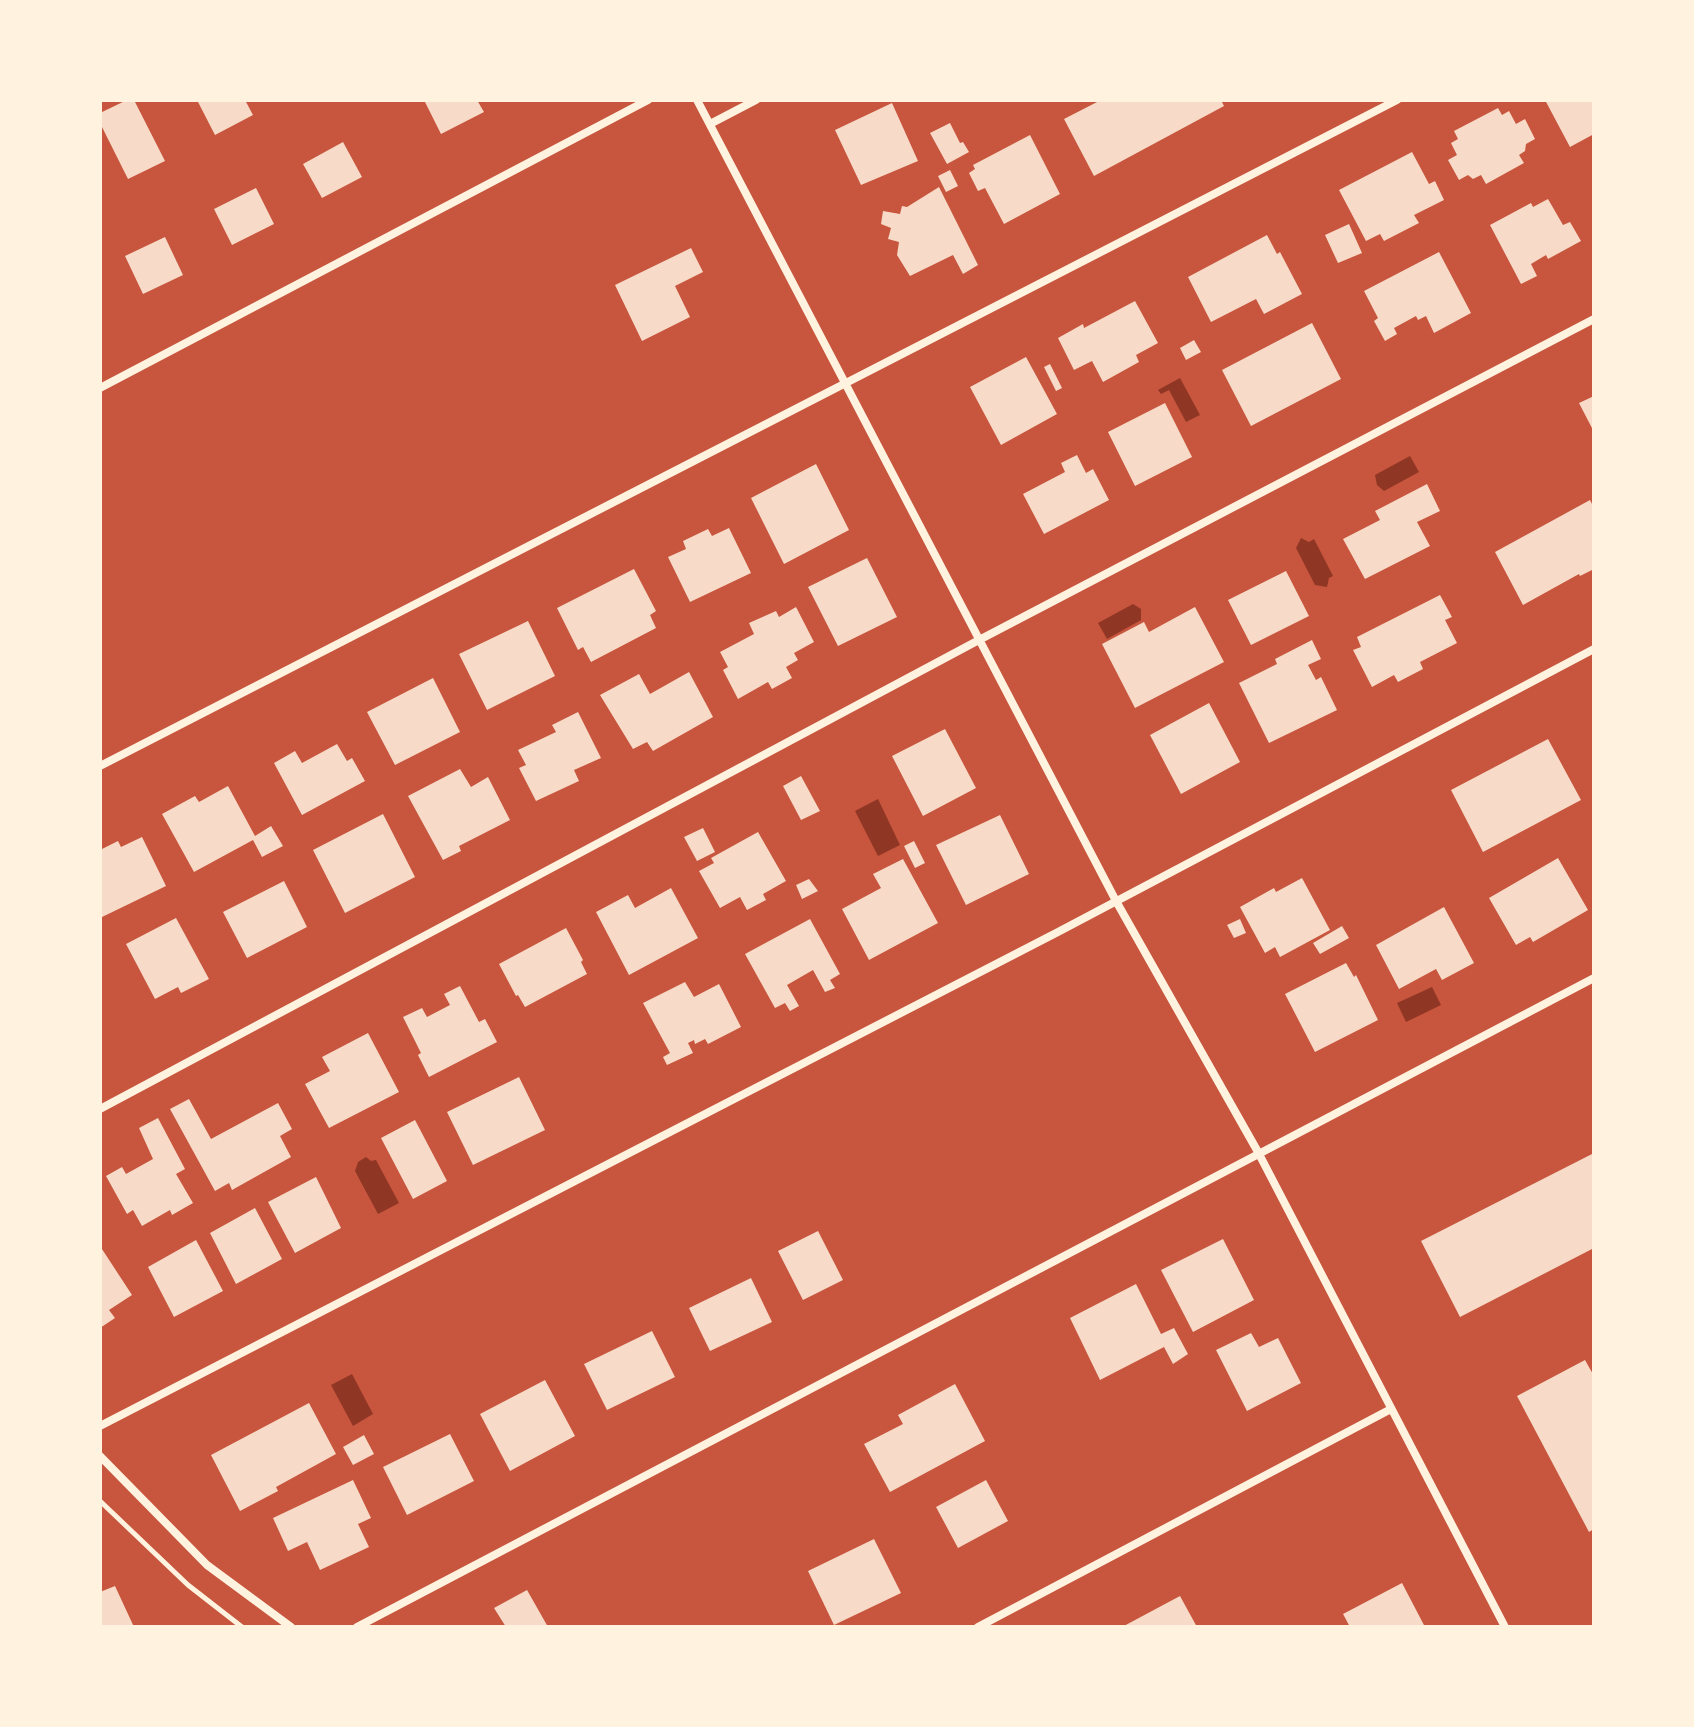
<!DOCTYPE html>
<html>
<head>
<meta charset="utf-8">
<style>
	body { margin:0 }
	#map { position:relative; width:1694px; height:1727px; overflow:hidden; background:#c8553d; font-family:"PT Serif",serif }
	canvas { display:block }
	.frame { position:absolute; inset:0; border:102px solid #fff3e0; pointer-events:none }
</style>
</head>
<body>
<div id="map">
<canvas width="1694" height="1727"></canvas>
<div class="frame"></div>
</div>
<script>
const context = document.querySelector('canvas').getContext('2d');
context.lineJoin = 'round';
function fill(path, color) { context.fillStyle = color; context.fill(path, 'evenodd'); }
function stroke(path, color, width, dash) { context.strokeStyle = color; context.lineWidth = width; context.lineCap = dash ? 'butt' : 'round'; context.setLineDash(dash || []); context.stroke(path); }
fill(new Path2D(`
	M1180 378 1200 415 1186 422 1169 390 1161 394 1158 390Z
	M1410 456 1419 472 1384 491 1377 485 1375 475Z
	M1301 538 1309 542 1314 539 1333 576 1329 578 1327 587 1315 585 1296 548Z
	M1133 604 1141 609V620L1107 639 1098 623Z
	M878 799 900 845 878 856 855 811Z
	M1432 987 1441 1005 1406 1022 1397 1003Z
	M366 1157 371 1161 376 1160 399 1203 378 1214 355 1171 358 1162Z
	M352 1374 373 1414 353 1426 331 1385Z`), '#8f3625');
fill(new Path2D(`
	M127 100H134L165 161 128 179 100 123V113Z
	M197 100H245L253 115 215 135Z
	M424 100H477L484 112 441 134Z
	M1101 100H1221L1224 106 1094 176 1064 119Z
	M1545 100H1594V134L1570 147Z
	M892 103 918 161 861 185 835 130Z
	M1498 108 1502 115 1509 111 1516 124 1525 119 1535 139 1526 144 1525 151 1519 155 1524 163 1486 184 1481 175 1473 179 1468 175 1459 180 1448 160 1457 155 1451 143 1458 139 1454 131Z
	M950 123 960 143 963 142 969 152 947 164 930 133Z
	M1030 135 1060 194 1004 224 985 188 978 191 969 173 975 169 973 165Z
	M343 142 362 177 322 198 303 164Z
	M1412 152 1429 184 1435 181 1444 200 1414 215 1419 223 1384 241 1380 234 1366 241 1339 190Z
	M950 170 958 186 946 192 938 176Z
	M939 187 978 265 963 274 953 255 910 276 897 255 899 242 888 239 891 228 881 224 883 211 900 214 902 206 907 207Z
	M256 188 274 224 232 245 214 209Z
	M1548 199 1563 225 1570 222 1581 241 1548 259 1546 255 1531 264 1537 276 1521 284 1490 225 1531 203 1533 207Z
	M1349 224 1362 253 1338 263 1325 235Z
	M1267 235 1277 254 1280 252 1302 294 1264 314 1256 299 1211 322 1188 277Z
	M165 237 183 275 143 294 125 256Z
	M691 248 703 272 675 286 690 317 642 341 615 285Z
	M1439 252 1471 313 1434 333 1426 316 1418 320 1416 316 1394 328 1397 334 1385 341 1374 321 1378 318 1364 291Z
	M1135 301 1158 343 1136 355 1139 362 1103 382 1092 361 1074 370 1058 338 1083 324 1084 328Z
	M1312 323 1341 379 1251 426 1222 370Z
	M1194 340 1201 352 1186 360 1180 348Z
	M1026 357 1057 414 1001 445 970 387Z
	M1050 364 1062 388 1056 391 1044 367Z
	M1594 396V432L1579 403Z
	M1165 403 1192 457 1135 486 1108 432Z
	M1077 455 1086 473 1093 469 1109 500 1044 534 1023 494 1065 472 1061 463Z
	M816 464 849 530 784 564 751 498Z
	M1427 484 1440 511 1417 522 1430 546 1365 579 1343 539 1380 520 1375 511Z
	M1590 500 1594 508V569L1580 576 1579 574 1523 605 1495 552Z
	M729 528 751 573 690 602 668 557 686 549 683 541 708 529 712 536Z
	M867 558 897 617 838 646 808 587Z
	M634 569 656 611 650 615 656 628 591 662 583 647 578 650 557 608Z
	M1286 571 1309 616 1251 645 1228 600Z
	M1440 595 1452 617 1445 620 1457 643 1420 662 1423 669 1398 682 1394 675 1372 687 1353 650 1361 647 1357 637Z
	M796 607 814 642 794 653 798 660 786 667 792 678 772 689 768 682 738 699 723 670 728 667 720 652 754 634 749 623 776 611 779 617Z
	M1195 607 1224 662 1135 708 1102 644 1144 622 1149 632Z
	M528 621 555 676 487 710 459 654Z
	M1312 640 1321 659 1308 665 1316 680 1321 677 1337 710 1269 743 1239 683 1277 664 1275 659Z
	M689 672 713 717 653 751 647 742 633 749 600 695 639 674 650 694Z
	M433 678 460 732 395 765 367 712Z
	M1209 703 1240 762 1181 794 1150 735Z
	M578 712 601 758 574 770 579 781 536 801 519 768 526 765 518 750 556 732 552 725Z
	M945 729 976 788 923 816 892 756Z
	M1548 739 1581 800 1483 852 1451 790Z
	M337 744 347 761 352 758 365 781 302 815 274 763 295 751 302 763Z
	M460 769 471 787 488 777 510 820 459 846 461 851 443 860 408 796Z
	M801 776 820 811 801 820 783 786Z
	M228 786 255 836 271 826 283 846 262 857 253 840 194 872 162 814 195 796 199 802Z
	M383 814 415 877 345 913 313 850Z
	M1000 815 1029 874 966 905 936 845Z
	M703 828 715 852 697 861 684 837Z
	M758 832 786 881 763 894 766 900 747 910 740 897 720 908 699 871 714 863 711 858Z
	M142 837 166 886 100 918V850L118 841 121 847Z
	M914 841 925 863 915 868 904 846Z
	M1558 858 1588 910 1533 942 1530 937 1516 945 1489 898Z
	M903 859 938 923 869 960 842 909 881 888 873 874Z
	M1302 878 1330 930 1280 957 1275 947 1265 953 1240 907 1274 888 1276 892Z
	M809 879 818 891 802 899 796 885Z
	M284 881 307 927 247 958 223 912Z
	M671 888 698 938 629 975 596 912 628 895 635 908Z
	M1444 907 1474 963 1442 980 1436 969 1399 989 1376 945Z
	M176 918 209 979 181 993 178 987 155 999 126 944Z
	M810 919 840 974 830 980 835 988 825 992 813 970 787 985 799 1006 790 1011 785 1003 775 1008 745 954Z
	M1240 919 1246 933 1234 938 1227 925Z
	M1342 926 1349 938 1320 954 1313 943Z
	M566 928 583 960 581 962 587 974 525 1007 518 995 516 996 499 964Z
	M1346 963 1354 977 1356 975 1378 1020 1315 1052 1285 994Z
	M685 982 694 997 719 984 741 1027 708 1044 705 1039 695 1044 694 1040 688 1043 693 1053 667 1065 663 1057 670 1053 643 1003Z
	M460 986 479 1022 485 1019 497 1042 429 1077 418 1055 421 1053 403 1017 422 1008 427 1017 450 1005 444 994Z
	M368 1033 399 1092 329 1128 305 1084 330 1071 322 1057Z
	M519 1077 545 1130 473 1165 447 1112Z
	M189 1099 211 1139 278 1103 292 1129 280 1136 291 1157 232 1190 229 1183 215 1191 170 1109Z
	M158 1118 185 1169 176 1174 193 1203 172 1215 170 1210 142 1226 133 1210 127 1214 106 1176 122 1167 126 1174 153 1159 139 1128Z
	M415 1120 447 1181 413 1199 381 1138Z
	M1594 1153V1248L1460 1317 1421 1241Z
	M316 1177 341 1228 295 1253 268 1202Z
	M255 1208 282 1259 236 1284 210 1233Z
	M818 1231 843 1280 803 1300 778 1251Z
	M1223 1239 1254 1300 1193 1332 1161 1270Z
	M196 1240 223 1291 174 1317 148 1267Z
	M100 1246 132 1295 109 1310 115 1318 100 1328Z
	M751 1278 772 1322 710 1351 689 1308Z
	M1136 1284 1161 1334 1174 1328 1188 1354 1173 1364 1164 1347 1100 1380 1070 1318Z
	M652 1331 675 1377 607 1410 584 1364Z
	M1251 1333 1259 1347 1278 1338 1301 1383 1247 1411 1216 1350Z
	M1585 1360 1594 1376V1529L1589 1532 1517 1396Z
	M545 1380 575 1436 510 1471 480 1414Z
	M955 1384 985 1441 890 1492 864 1444 903 1424 898 1415Z
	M309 1403 336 1454 276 1487 278 1491 240 1511 211 1455Z
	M450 1434 474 1481 407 1515 383 1467Z
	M364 1435 374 1454 353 1465 343 1447Z
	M353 1480 371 1518 358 1524 369 1547 320 1570 307 1542 288 1551 273 1518Z
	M986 1480 1008 1521 958 1548 936 1507Z
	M874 1539 901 1593 834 1625 808 1571Z
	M1402 1583 1425 1627H1350L1343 1614Z
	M115 1586 134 1627H100V1592Z
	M527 1590 548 1627H506L494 1608Z
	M1180 1596 1197 1627H1122Z`), '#f7dbc8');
stroke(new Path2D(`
	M100 1501 188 1585 242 1627`), '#fff3e0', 5);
stroke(new Path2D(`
	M697 100 1116 901 1258 1152 1505 1627
	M710 124 756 100
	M100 388 648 100
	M100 766 1397 100
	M100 1109 979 640 1594 319
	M100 1426 1058 932 1594 649
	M100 1456 207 1565 291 1627
	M357 1627 1594 978
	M978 1627 1391 1409`), '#fff3e0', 8);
</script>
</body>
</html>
